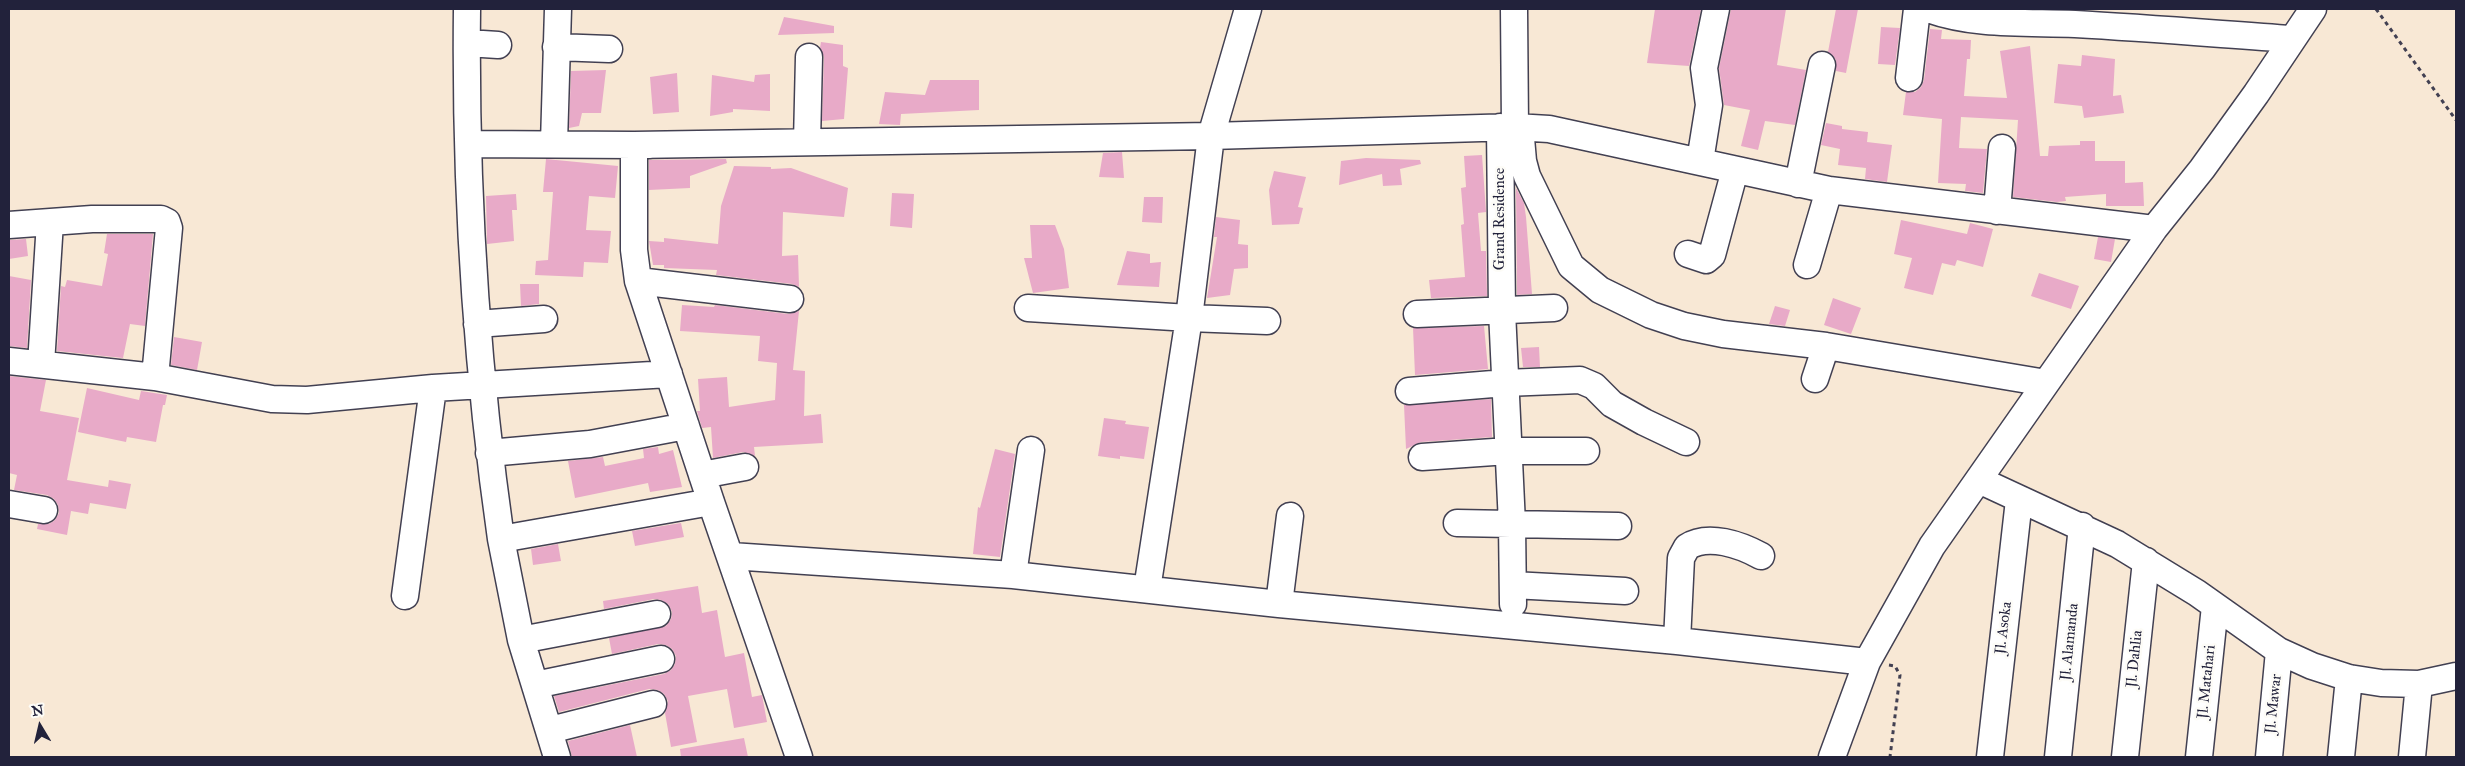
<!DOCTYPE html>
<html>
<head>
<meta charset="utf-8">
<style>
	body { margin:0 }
	#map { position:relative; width:2465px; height:766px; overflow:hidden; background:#f8e8d5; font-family:"IM FELL Great Primer",serif }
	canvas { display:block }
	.frame { position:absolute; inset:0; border:10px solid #22223b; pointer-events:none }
	.north { position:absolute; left:15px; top:701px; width:50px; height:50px; -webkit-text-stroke:4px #fdfcf7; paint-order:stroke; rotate:351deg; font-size:14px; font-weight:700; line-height:20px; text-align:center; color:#22223b }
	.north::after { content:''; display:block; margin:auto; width:18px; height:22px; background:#22223b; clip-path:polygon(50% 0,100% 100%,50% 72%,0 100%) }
</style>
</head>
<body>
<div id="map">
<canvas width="2465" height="766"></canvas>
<div class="frame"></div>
<div class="north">N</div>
</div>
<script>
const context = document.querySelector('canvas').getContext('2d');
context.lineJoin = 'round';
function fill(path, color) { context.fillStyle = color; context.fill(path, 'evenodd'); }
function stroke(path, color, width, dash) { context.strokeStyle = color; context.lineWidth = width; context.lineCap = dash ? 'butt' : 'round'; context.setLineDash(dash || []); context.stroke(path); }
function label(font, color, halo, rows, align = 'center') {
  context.font = font + ' "IM FELL Great Primer",serif'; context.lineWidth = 5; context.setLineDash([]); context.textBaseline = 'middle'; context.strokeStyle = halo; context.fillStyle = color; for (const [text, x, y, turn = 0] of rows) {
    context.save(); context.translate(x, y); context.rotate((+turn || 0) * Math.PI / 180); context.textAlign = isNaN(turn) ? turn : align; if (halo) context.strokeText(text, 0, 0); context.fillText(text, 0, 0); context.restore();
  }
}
fill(new Path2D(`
	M1655 9H1701L1689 66 1647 63Z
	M1731 9H1786L1777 65 1806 70 1795 125 1765 121 1758 150 1741 146 1750 110 1724 105 1719 68Z
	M1836 9H1858L1846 73 1836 71V60L1828 52Z
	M784 17 834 26V33L778 35Z
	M1881 27 1900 28 1895 65 1878 64Z
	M1930 29 1942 30 1941 39 1971 40 1970 59H1967L1964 96 2007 98 2000 51 2030 46 2040 156H2048L2049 146 2080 145V141H2095V161H2125V183L2143 182 2144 206H2106V194L2065 197 2066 201 2057 202 2013 197 2018 120 1961 117 1959 148 1987 149 1983 193 1965 191 1966 184 1938 183 1942 119 1903 115 1906 92H1915L1921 87 1924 80Z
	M821 42 843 45V66L848 68 844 119 822 121 824 57 820 48Z
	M2082 55 2115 59 2113 96 2121 95 2124 113 2084 118 2082 106 2054 103 2058 64 2081 66Z
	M606 70 601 113H582L579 126 569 128 571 71Z
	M677 73 679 112 653 114 650 77Z
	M770 74V111L733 109V112L710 116 712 75 754 82 755 75Z
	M930 80H979V110L901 114 900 125 879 124 885 92 925 95Z
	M1826 123 1842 126V129L1868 132 1867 142 1892 145 1887 182 1865 179 1866 168 1838 165 1840 149 1821 145Z
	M1122 152 1124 178 1099 177 1103 153Z
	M1482 155 1486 212 1478 213 1481 251H1486L1487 296 1431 298 1429 280 1465 277 1461 225 1464 224 1461 188 1466 187 1464 156Z
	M1366 158 1420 160 1421 164 1400 169 1402 185 1383 186 1382 174 1339 185 1341 161Z
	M546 159 618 166 615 198 589 196 586 230 611 231 608 263 584 262 583 277 535 275 536 261 548 260 553 192H543Z
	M726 159 727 163 690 176V188L649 190V160Z
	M734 166 771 167V169L791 168 848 188 844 217 783 212 782 256 798 255 799 287 792 284 716 275 717 270 664 268V265H653L649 241 664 242V238L718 244 721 206Z
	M1274 171 1306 177 1298 207 1303 208 1299 224 1272 225 1269 190Z
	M1516 188 1524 203 1526 217 1532 294 1517 295Z
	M892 193 914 194 912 228 890 226Z
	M516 194 517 210H512L514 241 487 244 486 196Z
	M1144 197H1163L1162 223 1142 222Z
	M1216 217 1240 220 1238 244 1248 245V268L1234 269 1230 295 1207 298 1217 237H1214Z
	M1901 220 1967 234 1970 223 1993 229 1983 267 1957 260 1955 266 1942 263 1933 295 1904 288 1912 258 1894 254Z
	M1030 225H1055L1064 249 1069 288 1033 293 1024 258H1032Z
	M107 234H153L145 326 130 324 123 358 57 351 61 286 65 287 67 280 102 286 108 254 104 253Z
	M2098 237 2115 239 2111 262 2094 259Z
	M26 239 28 256 9 259V240Z
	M1127 251 1150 254V263L1161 262 1159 287 1117 285Z
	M2039 273 2079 286 2071 309 2031 296Z
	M9 276 31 280 27 348 9 346Z
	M520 284H539V304L521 306Z
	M1833 298 1861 308 1851 334 1824 325Z
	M682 305 714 307 715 305 788 314 799 311 793 370 805 371 804 416 821 414 823 443 754 447 755 456 743 452 713 458 711 427 702 428 697 411H700L698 379 727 377 729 407 775 400 777 363 758 361 760 336 680 331Z
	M1775 306 1790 310 1785 326 1769 324Z
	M1484 326 1488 369 1415 375 1413 328Z
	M174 337 202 342 197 370 171 365Z
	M1539 347 1540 367H1523L1521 348Z
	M9 376 46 380 40 411 79 418 67 480 108 487 109 480 131 484 126 509 90 503 88 514 71 511 67 535 37 529 38 524H49L55 520 59 513 58 505 54 499 47 495 14 490 17 475 9 473Z
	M87 388 139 400 141 391 167 395 165 405H163L156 442 127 437 126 442 78 432Z
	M1491 399 1492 437 1421 442 1406 449 1404 405Z
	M1104 418 1126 421 1125 424 1149 427 1144 459 1120 456V459L1098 456Z
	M658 447 659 454 673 450 682 487 650 492 648 483 575 498 568 461 603 457 605 466 644 458 643 449Z
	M995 449 1015 454 1000 557 973 554 978 507 980 508Z
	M681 523 684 537 635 546 632 531Z
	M558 544 561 561 533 565 531 549Z
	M698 586 702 613 717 610 725 657 744 653 752 697 762 695 767 722 734 728 727 689 688 696 697 742 671 747 665 713 668 701 664 694 658 690 649 689 559 712 554 696 664 674 671 670 675 664 676 656 672 649 666 645 658 644 612 654 609 638 666 626 671 619 672 612 668 604 661 600 654 599 604 609 603 601Z
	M630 725 637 757H572L568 741Z
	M744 738 748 757H681L680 749Z`), '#e8aac8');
const minor = new Path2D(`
	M467 9C465 186 476 364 501 539L711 502
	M1514 9 1515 127
	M1928 9C1976 26 2025 22 2075 24 2147 28 2220 34 2292 39
	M467 43 498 45
	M556 47 609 49
	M1909 78 1917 9
	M1500 127 1502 311 1512 524 1513 604
	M1520 127 1523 161 1527 176 1571 266 1600 290 1651 315 1684 326 1723 334 1826 346 2046 383
	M807 142 809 57
	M554 143 558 9
	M470 144 634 145 1211 136 1515 127 1549 129 1829 190 2154 229
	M650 145H634V250L638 281 711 502 799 757
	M1700 161 1709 105 1704 68 1716 9
	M1798 184 1822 65
	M1997 211 2002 148
	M9 225 92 219H161L167 222 169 228 155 377
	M1688 254 1706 260 1712 255 1735 170
	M1807 265 1829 190
	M638 281 790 299
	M1028 308 1189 318 1267 321
	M1417 314 1554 308
	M477 324 544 319
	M9 361 155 377 272 399 307 400 433 388 669 374
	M41 364 50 222
	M1815 379 1826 346
	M1409 391 1505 383 1580 380 1594 386 1612 404 1644 422 1686 442
	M489 453 590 444 686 426
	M1422 457 1508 451H1586
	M702 475 745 467
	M1979 480 2117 544 2197 593 2279 651 2312 666 2349 678 2381 683 2419 684 2456 676
	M9 504 44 510
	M1457 523 1618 526
	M501 539 521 640 557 757
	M731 556 1013 575 1279 604 1677 641 1867 662
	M1013 575 1031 450
	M1513 585 1625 591
	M1147 589 1189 318 1211 136 1248 9
	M405 596 433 388
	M1279 604 1290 516
	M521 640 657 614
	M1677 641 1681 558 1687 547C1708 533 1741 545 1761 556
	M535 685 661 659
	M550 730 653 704
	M1832 757 1867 662 1932 546 2154 229 2202 169 2256 94 2313 9
	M1990 757 2019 500
	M2058 757 2082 526
	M2125 757 2146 561
	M2199 757 2215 606
	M2269 757 2279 651
	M2341 757 2349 678
	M2412 757 2419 684`);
stroke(minor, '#424052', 29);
stroke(new Path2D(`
	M2376 9 2456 120
	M1889 665 1895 666 1900 675 1890 757`), '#424052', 3, [4, 4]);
stroke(minor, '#fff', 26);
label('15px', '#22223b', '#fdfcf7', [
	["Grand Residence",1500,219,-90],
	["Jl. Asoka",2004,628,-83],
	["Jl. Alamanda",2070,642,-84],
	["Jl. Dahlia",2135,659,-84],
	["Jl. Matahari",2207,682,-84],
	["Jl. Mawar",2274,704,-84]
]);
</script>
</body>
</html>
